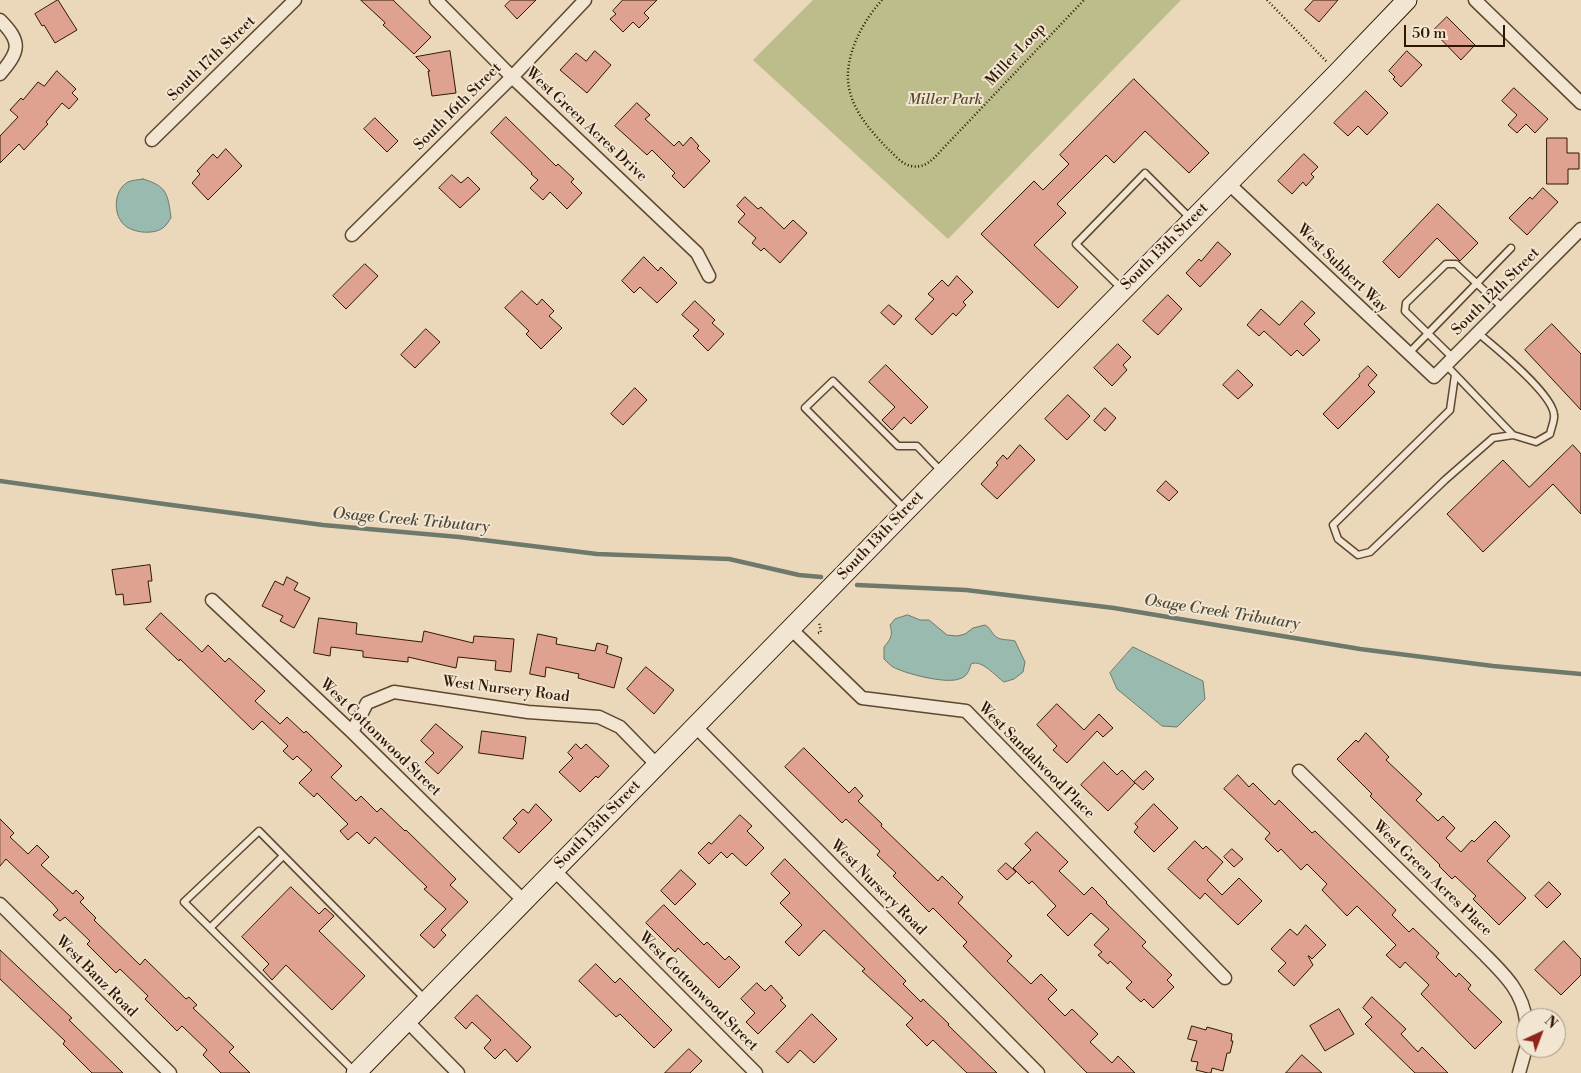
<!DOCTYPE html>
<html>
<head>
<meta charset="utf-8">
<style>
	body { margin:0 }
	#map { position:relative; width:1581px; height:1073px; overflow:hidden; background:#ebd7b9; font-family:"Libre Bodoni",serif }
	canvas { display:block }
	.north { position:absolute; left:1516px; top:1008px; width:50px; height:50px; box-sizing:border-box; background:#f2e5d2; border:1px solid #a49380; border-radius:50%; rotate:43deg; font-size:14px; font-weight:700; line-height:20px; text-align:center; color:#2e1804 }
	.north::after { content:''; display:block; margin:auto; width:18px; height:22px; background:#8f2418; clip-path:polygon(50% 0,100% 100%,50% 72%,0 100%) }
	.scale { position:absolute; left:1404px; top:25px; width:101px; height:22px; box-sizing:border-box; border:2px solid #2e1804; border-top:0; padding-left:6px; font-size:15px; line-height:18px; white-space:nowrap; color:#2e1804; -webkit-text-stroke:4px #f2e5d2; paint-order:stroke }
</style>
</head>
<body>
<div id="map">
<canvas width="1581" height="1073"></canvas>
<div class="north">N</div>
<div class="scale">50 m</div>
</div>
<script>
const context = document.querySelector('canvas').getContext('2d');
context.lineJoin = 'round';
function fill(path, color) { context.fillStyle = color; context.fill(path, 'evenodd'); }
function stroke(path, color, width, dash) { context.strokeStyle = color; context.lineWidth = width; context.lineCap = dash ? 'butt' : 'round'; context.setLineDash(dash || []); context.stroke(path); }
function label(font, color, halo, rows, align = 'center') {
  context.font = font + ' "Libre Bodoni",serif'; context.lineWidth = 4; context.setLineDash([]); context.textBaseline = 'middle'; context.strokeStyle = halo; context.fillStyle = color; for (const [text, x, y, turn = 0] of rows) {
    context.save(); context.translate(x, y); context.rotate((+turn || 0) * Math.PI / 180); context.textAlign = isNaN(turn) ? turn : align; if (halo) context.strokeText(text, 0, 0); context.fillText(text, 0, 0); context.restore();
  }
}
fill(new Path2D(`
	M813 0H1181L948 239 753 60Z`), '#bdbd8b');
const water = new Path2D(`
	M143 179C167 186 168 194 171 218 169 220 167 225 164 227 154 236 128 233 121 221 113 210 115 189 128 182 132 180 138 180 143 179Z
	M908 615 920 620H929L947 635 957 636 965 634 973 628 985 625C990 628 990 630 994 635 999 641 1008 639 1015 641L1025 662 1023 672 1014 679 1004 682C995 676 982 659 971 664 969 671 967 677 959 679 946 684 906 674 893 667 890 665 887 662 884 659V647C891 639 893 635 890 625L895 619Z
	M1133 647 1203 681 1205 699 1177 727 1162 726 1117 689 1110 673Z`);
fill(water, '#98baaf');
stroke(water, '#6e796b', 1);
stroke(new Path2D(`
	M0 481 164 504 323 525 459 537 597 554 729 559 799 575 821 577
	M857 585 966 590 1114 608 1360 649 1493 666 1581 674`), '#6e796b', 4.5);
const building = new Path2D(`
	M58 0 77 30 55 43 44 25 42 26 35 14Z
	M361 0H393L431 37 414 54 383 25 385 23Z
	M511 0H536L517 19 505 6Z
	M623 0H657L644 13 649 18 639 28 633 22 623 32 610 19 616 14 613 11Z
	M1314 0H1338L1319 22 1305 10Z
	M1447 17 1475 45 1461 60 1433 31Z
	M450 51 456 93 432 96 428 71H430L416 57Z
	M595 51 611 65 587 93 560 70 576 53 586 61Z
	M1407 51 1422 65 1401 87 1393 79 1395 77 1389 71Z
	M57 71 76 89 72 93 78 99 69 109 62 103 46 122 48 124 24 150 19 144 0 163V136L18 117 10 110 21 98 23 100 38 82 44 86Z
	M1134 79 1209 153 1189 173 1145 131 1114 163 1106 155 1057 204 1066 213 1034 245 1078 287 1058 308 981 234 1034 181 1043 190 1069 164 1060 155Z
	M1514 88 1548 119 1535 133 1526 124 1517 133 1508 125 1517 115 1502 101Z
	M1366 91 1388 113 1367 135 1358 126 1348 136 1334 123Z
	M637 103 650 115 645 119 674 146 679 141 683 146 691 137 699 146 697 148 710 161 684 188 672 176 675 173 652 150 647 155 615 126Z
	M506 117 556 166 558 164 574 179 571 182 582 193 567 209 550 192 543 200 530 188 538 180 531 174 532 173 491 133Z
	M375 118 398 141 387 152 364 129Z
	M1547 138H1567V153H1579V169H1568V184H1547Z
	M226 149 242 166 208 200 192 183 200 174 197 171 213 154 217 158Z
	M1304 154 1318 167 1311 174 1314 177 1306 186 1303 182 1292 194 1278 181Z
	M452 175 461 183 468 177 480 189 460 208 439 188Z
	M1543 188 1558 202 1527 235 1509 218 1530 197 1532 199Z
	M745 197 758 209 761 207 784 229 793 220 807 233 780 263 764 248 761 251 752 243 756 238 738 222 745 214 737 206Z
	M1438 204 1478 243 1460 261 1437 238 1399 278 1383 262Z
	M1218 242 1231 254 1200 287 1186 273 1199 259 1201 261Z
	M644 257 658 271 661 267 677 283 657 303 640 287 634 293 622 281Z
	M365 264 378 276 346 309 333 296Z
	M957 276 973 292 963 302 966 305 956 316 953 313 932 335 915 319 934 299 928 294 942 280 948 286Z
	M522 291 537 305 542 299 554 311 549 316 562 328 541 349 526 334 529 331 505 308Z
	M1168 295 1182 309 1158 335 1143 321Z
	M695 301 715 320 712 323 724 334 708 351 693 336 699 330 682 315Z
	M1302 301 1315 313 1304 324 1320 340 1303 356 1297 350 1291 356 1264 331 1259 336 1247 325 1261 309 1279 325Z
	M889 305 902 316 894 325 881 313Z
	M1552 324 1581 354V410L1525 350Z
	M426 329 440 342 415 368 401 355Z
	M1118 344 1131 357 1123 365 1127 370 1112 386 1094 368Z
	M886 365 928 407 911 424 904 417 892 430 882 420 895 407 869 382Z
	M1368 366 1377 375 1368 385 1375 392 1338 429 1323 414 1360 376 1359 375Z
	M1238 370 1253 385 1238 399 1223 385Z
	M635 388 647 400 623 425 611 414Z
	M1068 395 1090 416 1067 440 1045 419Z
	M1105 408 1116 418 1105 431 1094 421Z
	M1020 445 1035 460 997 499 981 484 998 465 996 463 1003 455 1007 459Z
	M1573 445 1581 454V514L1553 484 1483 552 1447 514 1503 460 1529 487Z
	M1166 481 1178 492 1169 501 1157 491Z
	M150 565 152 581H148L151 602 124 605 123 594 116 595 112 570Z
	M287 577 298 583 294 590 310 598 294 628 280 621 283 616 262 606 275 581 283 585Z
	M161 613 202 652 208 645 225 662 229 658 265 691 255 701 280 724 287 717 304 733 306 731 342 766 331 777 356 801 361 796 377 812 381 808 405 831 406 830 456 879 450 885 468 902 441 930 446 935 434 948 420 935 446 909 424 889 427 887 375 837 369 844 357 832 348 840 340 831 348 824 317 793 314 797 299 783 312 770 297 756 293 760 283 751 288 746 262 721 253 730 180 659 179 661 146 629Z
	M319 618 357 623 356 634 422 642 424 631 473 643 474 636 514 639 511 672 495 670 496 661 458 657 456 668 408 657V662L363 657V651L331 647 330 656 314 653Z
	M538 634 557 638 556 644 595 651 597 643 608 646 606 653 622 658 614 688 578 678 579 674 546 667 545 677 530 674Z
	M646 667 674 690 654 714 627 689Z
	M1057 704 1084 730 1099 714 1113 728 1103 737 1097 731 1067 763 1053 750 1057 746 1037 725Z
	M436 724 463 747 438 774 425 762 434 753 421 741Z
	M482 731 526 737 523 759 479 753Z
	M1366 733 1389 757 1386 760 1422 794 1416 800 1438 821 1443 816 1455 828 1446 838 1461 852 1472 840 1474 842 1495 821 1510 836 1487 861 1526 898 1499 925 1473 899 1476 896 1455 876 1452 879 1439 866 1440 865 1370 796 1372 794 1337 759 1356 740 1358 742Z
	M576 744 581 749 586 744 609 766 598 778 596 776 580 792 559 772 573 758 568 753Z
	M804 748 849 793 855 787 863 796 858 801 882 824 881 826 938 881 942 876 963 897 958 903 1012 956 1007 961 1031 984 1041 974 1057 990 1048 999 1065 1016 1072 1009 1098 1034 1090 1042 1112 1063 1118 1056 1135 1073H1087L963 946 967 942 933 908 929 912 893 876 896 873 877 855 880 851 846 819 842 823 785 767Z
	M1104 762 1117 775 1122 770 1135 783 1108 811 1081 785Z
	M1146 771 1154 779 1143 790 1134 782Z
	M1238 775 1249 787 1253 783 1275 805 1279 800 1312 833 1315 831 1396 910 1392 915 1409 932 1413 928 1439 953 1436 957 1456 977 1459 973 1471 985 1468 989 1502 1022 1475 1049 1421 994 1429 985 1405 962 1400 968 1386 955 1396 945 1357 906 1347 916 1322 890 1327 884 1307 864 1301 870 1281 849 1278 852 1265 839 1270 833 1224 789Z
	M536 804 552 820 519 853 503 838 517 823 513 819 523 809 528 813Z
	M1154 804 1178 828 1154 852 1134 832 1138 827 1135 824Z
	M740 815 752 826 747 831 764 848 746 866 732 853 727 858 721 852 709 864 698 853 709 842 711 844Z
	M0 819 14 833 10 837 28 854 37 845 49 857 41 865 73 894 76 890 84 898 80 902 96 918 94 920 140 965 145 959 186 999 189 997 197 1005 193 1008 234 1047 229 1052 250 1073H221L203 1055 207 1050 182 1026 177 1031 145 999 148 996 120 969 116 973 87 944 90 941 65 917 60 921 53 915 58 910 53 904 6 859 0 866Z
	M1037 832 1068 862 1059 871 1084 895 1092 887 1107 902 1106 903 1146 942 1142 946 1172 975 1167 980 1174 987 1153 1008 1144 999 1141 1002 1126 988 1132 982 1110 961 1108 964 1098 955 1102 952 1094 945 1109 929 1091 913 1068 936 1047 915 1056 906 1032 881 1029 884 1013 868 1031 850 1025 844Z
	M1195 841 1203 849 1206 846 1223 862 1207 880 1222 895 1239 878 1262 901 1238 925 1205 893 1200 899 1168 869Z
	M1232 849 1243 859 1234 867 1224 857Z
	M785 859 906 981 903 984 921 1002 923 999 949 1024 948 1025 997 1073H967L933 1040 927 1046 906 1025 913 1018 862 971 865 969 824 930 799 956 785 942 802 925 780 903 790 893 771 874Z
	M1006 863 1016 872 1007 880 998 871Z
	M681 870 696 884 675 905 661 891Z
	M1549 882 1561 894 1547 908 1535 896Z
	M291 887 319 914 325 908 334 916 319 931 365 976 332 1010 286 965 272 980 263 970 269 964 242 937Z
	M664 905 704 945 707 942 725 960 729 956 740 967 719 988 678 948 675 952 646 923Z
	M1306 925 1326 945 1312 959 1309 956H1308L1313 965 1294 986 1278 971 1286 963 1271 949 1290 929 1297 935Z
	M1564 941 1581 959V975L1561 995 1535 970Z
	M0 950 72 1018 69 1020 123 1073H92L63 1044 65 1041 0 979Z
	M596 964 615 983 620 978 672 1030 654 1048 620 1014 616 1017 579 981Z
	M757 983 765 991 771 985 783 998 780 1000 786 1006 758 1034 746 1022 755 1013 741 999Z
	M477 995 531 1047 517 1062 505 1049 495 1059 484 1048 491 1040 472 1022 466 1029 455 1018Z
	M1372 997 1406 1029 1401 1034 1418 1052 1422 1047 1448 1073H1415L1365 1024 1372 1017 1363 1008Z
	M1339 1009 1354 1034 1325 1051 1310 1026Z
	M812 1014 837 1039 814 1063 800 1050 788 1063 776 1052Z
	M1192 1026 1206 1030 1207 1027 1232 1034 1231 1041H1233L1230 1053H1227L1223 1071 1212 1068 1211 1073H1208L1196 1070 1198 1062 1191 1061 1197 1041 1188 1039Z
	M689 1049 702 1061 690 1073H665Z
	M1302 1055 1322 1073H1286Z`);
fill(building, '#dfa290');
stroke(building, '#2e1804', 1);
const lane = new Path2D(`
	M1122 289 1076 244 1145 173 1191 219
	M1408 354 1511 248
	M1453 358 1405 311 1406 303 1446 264H1456L1503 308
	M1446 365 1513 435 1536 442 1550 434C1551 428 1555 420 1554 415 1553 394 1495 347 1478 333
	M1455 375 1450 410 1333 525 1338 539 1358 555 1370 552 1445 480 1493 438 1513 435
	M906 510 805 408 833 381 898 446H917L942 472
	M210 928 283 856
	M355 1072 184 902 259 831 425 999`);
const street = new Path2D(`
	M436 0 512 77 697 253 709 276
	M1475 0 1581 103
	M0 20C22 42 20 51 0 74
	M152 140 295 0
	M1228 183 1434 377 1581 229
	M352 235 512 77 585 0
	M212 600 352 732 524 901
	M791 629 862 698 966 711 1225 978
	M695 726 1038 1073
	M352 732 367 703 394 692 528 712 599 717 620 727 657 765
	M1299 771 1484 954C1504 974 1523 992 1526 1021
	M554 870 756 1073
	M0 904 170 1073
	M407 1021 458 1073
	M1519 1073 1526 1048`);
const secondary = new Path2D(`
	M356 1073 894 523 1337 73 1407 0`);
stroke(lane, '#5d4831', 9);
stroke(street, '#5d4831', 15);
stroke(secondary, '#2e1804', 21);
stroke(new Path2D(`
	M882 0C865 19 850 45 848 72 846 103 867 127 887 148 894 154 901 164 911 166 921 168 928 164 935 157L1084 0
	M1267 0 1327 62
	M818 633 821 632 819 622`), '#2e1804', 2.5, [1, 2.5]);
stroke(lane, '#f2e5d2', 6);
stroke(street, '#f2e5d2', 12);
stroke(secondary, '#f2e5d2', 19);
label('15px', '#2e1804', '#f2e5d2', [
	["Miller Loop",1016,55,-47],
	["South 17th Street",212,59,-44],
	["South 16th Street",458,107,-45],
	["West Green Acres Drive",586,125,43],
	["South 13th Street",1165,247,-45],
	["West Subbert Way",1342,269,44],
	["South 12th Street",1496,292,-45],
	["South 13th Street",881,536,-46],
	["West Nursery Road",506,690,7],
	["West Cottonwood Street",380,738,44],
	["West Sandalwood Place",1036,761,45],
	["South 13th Street",598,825,-46],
	["West Green Acres Place",1432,879,44],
	["West Nursery Road",878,888,45],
	["West Banz Road",96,977,45],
	["West Cottonwood Street",698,992,45]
]);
label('italic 15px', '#594a2c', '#f2e5d2', [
	["Miller Park",945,100]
]);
label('italic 16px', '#4e4937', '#f2e5d2', [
	["Osage Creek Tributary",411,521,5],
	["Osage Creek Tributary",1222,613,9]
]);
</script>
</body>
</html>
